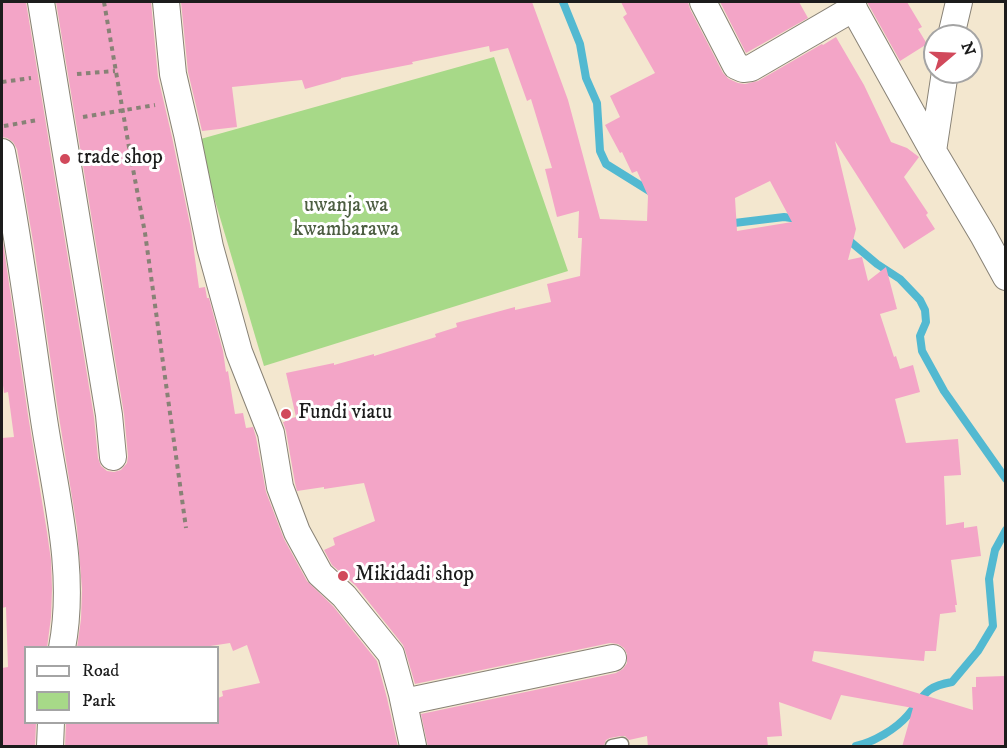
<!DOCTYPE html>
<html>
<head>
<meta charset="utf-8">
<style>
	body { margin:0 }
	#map { position:relative; width:1007px; height:748px; overflow:hidden; background:#f3e7cf; font-family:"IM FELL DW Pica",serif }
	canvas { display:block }
	.frame { position:absolute; inset:0; border:3px solid #1c1c1c; pointer-events:none }
	.legend { position:absolute; left:24px; top:646px; width:195px; height:78px; box-sizing:border-box; background:#fff; border:2px solid #a4a4a4; margin:0; padding:8px 10px; list-style:none; font-size:18px; color:#1c1c1c }
	.legend li { display:flex; align-items:center; gap:12px; height:30px }
	.legend b { width:30px; border:2px solid #a4a4a4 }
	.north { position:absolute; left:923px; top:24px; width:60px; height:60px; box-sizing:border-box; background:#fff; border:2px solid #a4a4a4; border-radius:50%; rotate:71deg; font-size:16px; font-weight:700; line-height:24px; text-align:center; color:#1c1c1c }
	.north::after { content:''; display:block; margin:auto; width:21px; height:27px; background:#d1495b; clip-path:polygon(50% 0,100% 100%,50% 72%,0 100%) }
</style>
</head>
<body>
<div id="map">
<canvas width="1007" height="748"></canvas>
<div class="frame"></div>
<ul class="legend">
<li><b style="height:8px;background:#fff"></b>Road</li>
<li><b style="height:16px;background:#a7d988"></b>Park</li>
</ul>
<div class="north">N</div>
</div>
<script>
const context = document.querySelector('canvas').getContext('2d');
context.lineJoin = 'round';
function fill(path, color) { context.fillStyle = color; context.fill(path, 'evenodd'); }
function stroke(path, color, width, dash) { context.strokeStyle = color; context.lineWidth = width; context.lineCap = dash ? 'butt' : 'round'; context.setLineDash(dash || []); context.stroke(path); }
function label(font, color, halo, rows, align = 'center') {
  context.font = font + ' "IM FELL DW Pica",serif'; context.lineWidth = 6; context.setLineDash([]); context.textBaseline = 'middle'; context.strokeStyle = halo; context.fillStyle = color; for (const [text, x, y, turn = 0] of rows) {
    context.save(); context.translate(x, y); context.rotate((+turn || 0) * Math.PI / 180); context.textAlign = isNaN(turn) ? turn : align; if (halo) context.strokeText(text, 0, 0); context.fillText(text, 0, 0); context.restore();
  }
}
fill(new Path2D(`
	M494 57 568 271 264 366 197 140Z`), '#a7d988');
stroke(new Path2D(`
	M563 2 580 44 586 78 597 103 600 151 606 164 651 192
	M726 224 784 217 798 219
	M845 237 877 264 900 279 920 300 925 310 926 322 920 336 922 351 944 391 1006 479
	M856 746C874 742 896 729 908 715 925 695 924 687 952 682L978 651 993 626 989 579 995 550 1006 530`), '#52b9d1', 8);
fill(new Path2D(`
	M2 2H26L94 417 98 458 101 466 107 471 114 472 121 470 127 463 128 456 124 414 56 2H151L158 77 172 137 191 229 199 288 205 287 207 298H209L223 351 226 372 228 371 235 414 243 413 246 428 253 427 256 437 266 492 284 539 307 581 333 606 377 661 387 698 398 747H65L66 723H218V698L223 696 222 691 260 683 247 645 233 651 230 643 197 648H77L81 619 82 589 77 528 58 411 34 247 17 149 13 142 7 138 2 137Z
	M181 2H532L568 100 600 219 647 221 648 196 637 171 632 173 622 152 620 153 605 125 620 117 610 96 655 73 623 17 627 14 621 2H688L690 9 723 73 729 79 738 83 745 84 758 81 822 44 823 45 836 37 864 85 891 142 907 148 919 157 904 177 928 213 926 215 935 229 904 249 835 141 856 229 848 260 862 257 868 281 886 267 897 309 880 314 894 357 896 356 900 369 913 365 920 392 895 399 906 443 958 439 961 475 944 476 946 525 964 522V528L977 526 981 556 951 560 957 605H955L956 612 940 614 936 651H925L924 661 814 651 812 661 973 710 972 687H976V677L1005 676V747H902L913 708 841 695 831 720 779 702 782 736 767 737 768 747H648L647 736 629 740 625 736H621L610 738 606 740 604 745 599 747H428L421 714 616 673 623 669 627 663V654L624 648 618 644 610 643 415 684 405 650 403 645 356 586 332 565 324 550 335 545 333 538 375 521 364 483 324 489V487L297 491 295 483 286 431 283 422H285L284 420 296 417 286 373 334 363V365L374 354V356L436 337 435 334 457 327 456 323 515 307V310L551 302 547 284 580 276 582 238H578L579 211 557 217 545 169 552 168 531 99 527 101 508 48 490 52 489 46 412 62 413 64 341 78V79L305 89 302 80 232 87 237 127 202 131 188 72ZM770 181 792 222 737 231 735 198Z
	M720 2H799L808 18 746 53Z
	M867 2H907L922 27 918 29 927 44 900 61Z
	M2 235 28 415 47 532 51 560 52 589 51 617 47 648H26V723H36L35 747H2V668L8 667 6 607 2 608V438L14 437 8 392 4 393 2 378Z`), '#f3a5c7');
const service = new Path2D(`
	M612 746 622 744`);
const minor = new Path2D(`
	M41 2 109 415 113 457
	M166 2 173 74 187 134 210 247 239 352 271 433 280 487 297 532 320 574 344 596 391 654 402 694 413 746
	M703 2 736 66 743 69 751 68 854 8
	M850 2 933 151 983 235 1006 277
	M951 36 959 2
	M933 151 945 72
	M2 152C19 238 30 326 43 413 54 490 77 569 62 648
	M404 702 613 658
	M50 746 51 722`);
stroke(service, '#888276', 15);
stroke(minor, '#888276', 28);
stroke(new Path2D(`
	M104 2 130 153 145 233 186 528
	M77 74 115 71
	M2 82 31 78
	M83 117 155 105
	M4 126 38 120`), '#888276', 4, [4.5, 4.5]);
stroke(service, '#fff', 12);
stroke(minor, '#fff', 26);
for (const [x, y, r, color] of [
	[65,159,6,"#d1495b"],
	[286,414,6,"#d1495b"],
	[343,576,6,"#d1495b"]
]) { const dot = new Path2D(); dot.arc(x, y, r, 0, 2 * Math.PI); context.fillStyle = color; context.fill(dot); stroke(dot, '#fff', 2); }
label('21px', '#1c1c1c', '#fff', [
	["trade shop",77,159],
	["Fundi viatu",298,414],
	["Mikidadi shop",355,576]
], 'left');
label('21px', '#4d5e42', '#fff', [
	["uwanja wa",346,207],
	["kwambarawa",346,231]
]);
</script>
</body>
</html>
